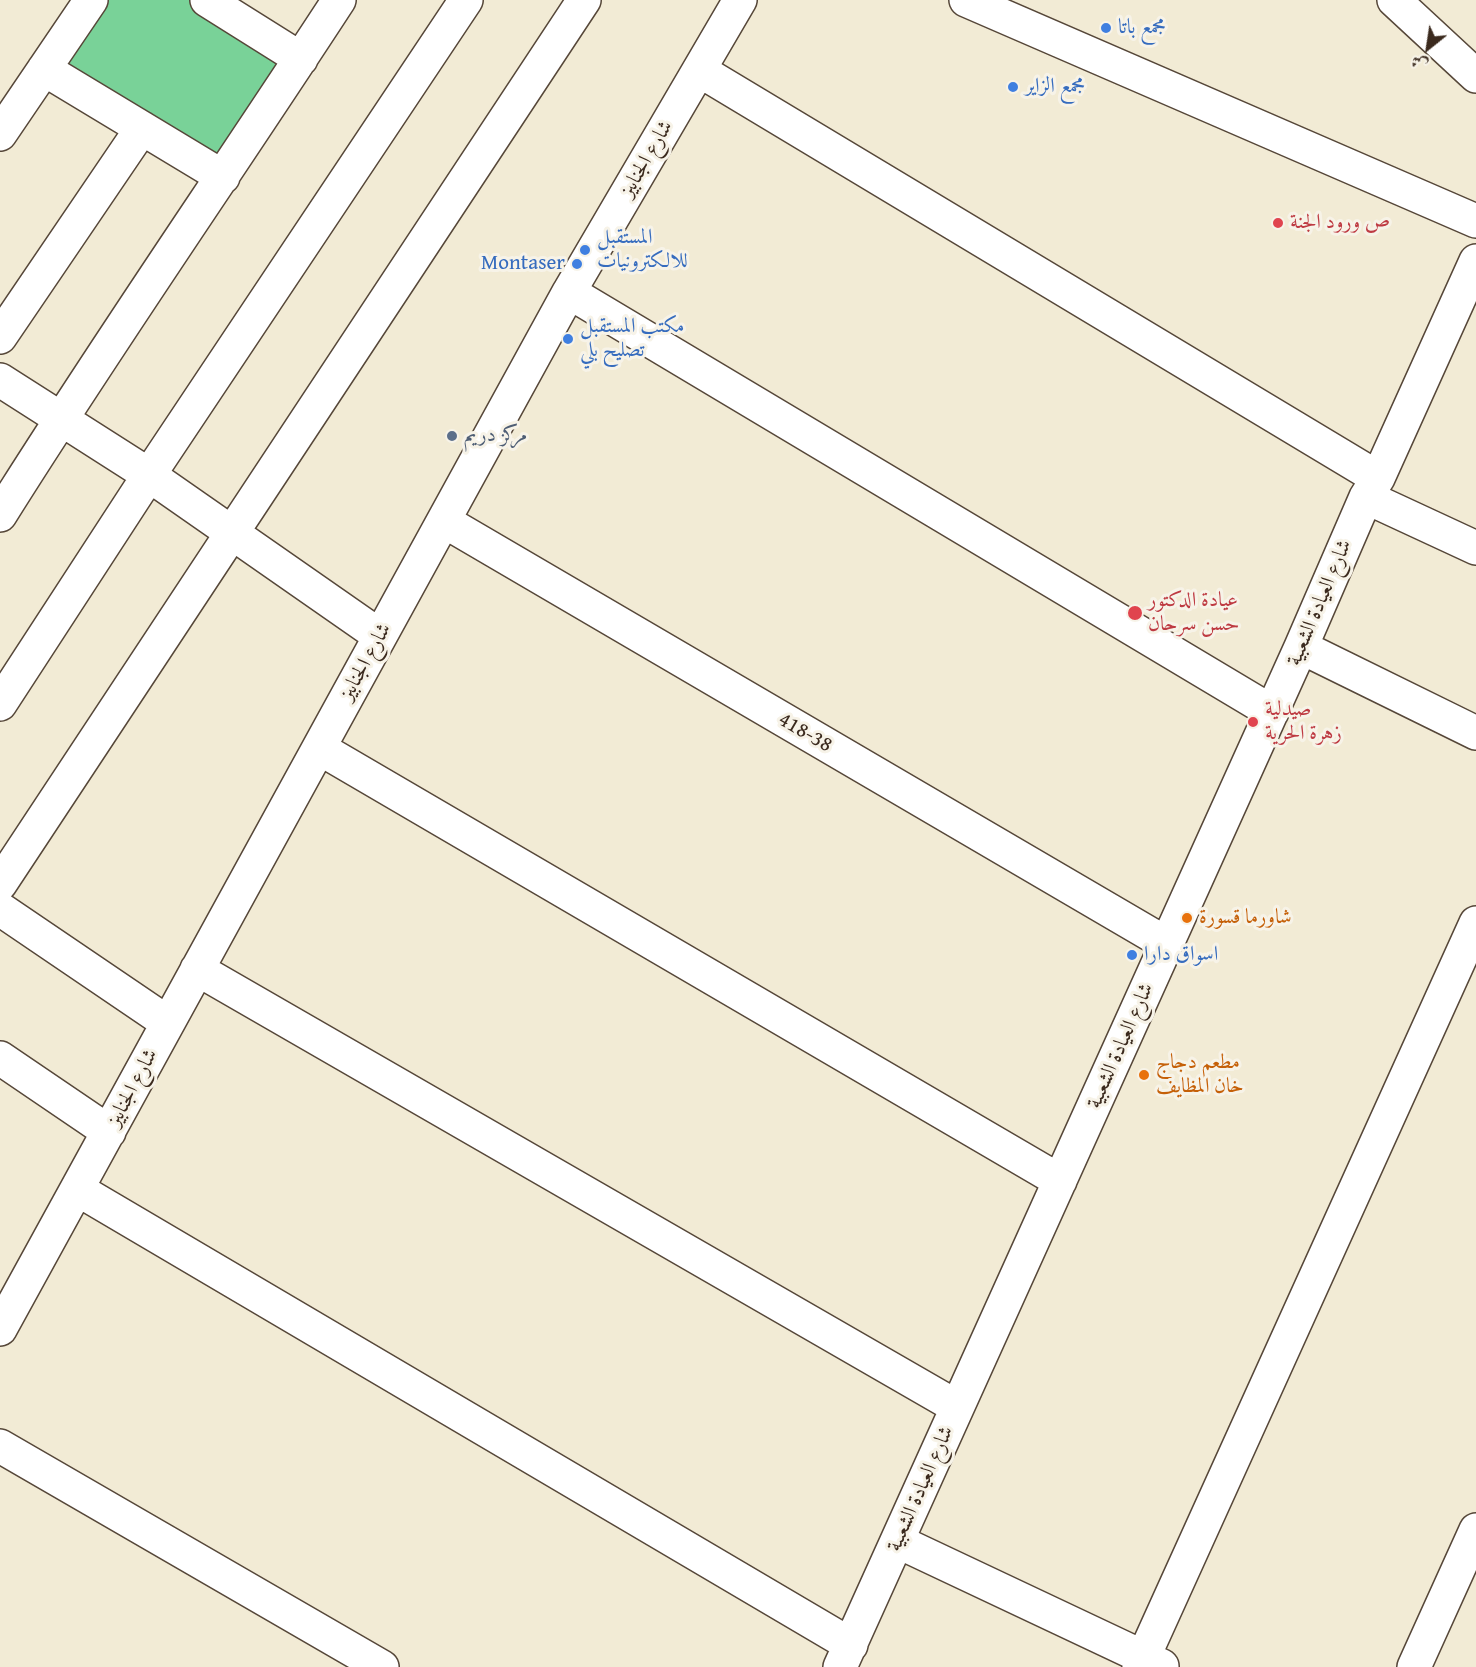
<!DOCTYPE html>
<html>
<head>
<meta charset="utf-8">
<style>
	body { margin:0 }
	#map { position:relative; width:1476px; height:1667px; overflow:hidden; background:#f2ebd5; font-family:"Gentium Book Plus",Amiri,serif }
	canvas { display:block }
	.north { position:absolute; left:1398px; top:18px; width:60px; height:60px; -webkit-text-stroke:4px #f7f3e8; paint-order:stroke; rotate:210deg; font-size:16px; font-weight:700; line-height:24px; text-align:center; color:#3b2a1e }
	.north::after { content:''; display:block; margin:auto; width:21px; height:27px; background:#3b2a1e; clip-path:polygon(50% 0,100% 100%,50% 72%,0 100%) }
</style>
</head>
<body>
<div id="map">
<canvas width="1476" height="1667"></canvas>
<div class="north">ش</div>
</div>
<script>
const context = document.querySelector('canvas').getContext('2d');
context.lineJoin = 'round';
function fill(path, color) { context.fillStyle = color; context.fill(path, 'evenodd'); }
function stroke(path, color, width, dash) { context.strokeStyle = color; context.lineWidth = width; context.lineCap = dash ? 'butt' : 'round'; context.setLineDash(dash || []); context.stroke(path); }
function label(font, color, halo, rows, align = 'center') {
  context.font = font + ' "Gentium Book Plus",Amiri,serif'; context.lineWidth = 6; context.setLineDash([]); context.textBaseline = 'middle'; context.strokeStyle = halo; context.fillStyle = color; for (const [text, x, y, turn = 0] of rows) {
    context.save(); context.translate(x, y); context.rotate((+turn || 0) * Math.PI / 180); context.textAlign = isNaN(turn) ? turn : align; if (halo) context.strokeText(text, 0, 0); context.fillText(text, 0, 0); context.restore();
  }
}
fill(new Path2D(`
	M99 0H192L289 63 221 167 55 66Z`), '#79d298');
const minor = new Path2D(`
	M207 0 301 59
	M966 0 1476 221
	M1394 0 1476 76
	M44 69 223 177
	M699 70 1378 478
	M0 134 91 0
	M569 292 1272 712
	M0 337 142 128
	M0 380 149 475 380 636
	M1366 497 1476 548
	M0 515C109 341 227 172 339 0
	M444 521 1167 944
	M1301 647 1476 733
	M0 704 149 475 466 0
	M319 748 1060 1181
	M0 884 584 0
	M0 909 168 1023
	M197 969 957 1407
	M0 1058 109 1132
	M77 1189 851 1645
	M0 1329 569 292 740 0
	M0 1446 382 1667
	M897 1541 1162 1666
	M840 1667 1301 647 1366 497 1378 478 1476 261
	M1139 1667 1476 923
	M1414 1667 1476 1530`);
stroke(minor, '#564739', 36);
stroke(minor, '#fff', 33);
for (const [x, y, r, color] of [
	[1106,28,6,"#3f7fe0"],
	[1013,87,6,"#3f7fe0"],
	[1278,223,6,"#e0444e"],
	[585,250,6,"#3f7fe0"],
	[577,264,6,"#3f7fe0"],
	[568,339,6,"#3f7fe0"],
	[452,436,6,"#5c6f8a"],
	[1135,613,8,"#e0444e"],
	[1253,722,6,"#e0444e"],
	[1187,918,6,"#e8710a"],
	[1132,955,6,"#3f7fe0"],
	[1144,1075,6,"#e8710a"]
]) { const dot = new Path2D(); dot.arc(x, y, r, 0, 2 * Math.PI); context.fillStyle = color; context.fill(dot); stroke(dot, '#f7f3e8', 2); }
label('21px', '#366cbe', '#f7f3e8', [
	["مجمع باتا",1118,28],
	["مجمع الزاير",1025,87],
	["المستقبل",597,238],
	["للالكترونيات",597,262],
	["Montaser",565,264,"right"],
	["مكتب المستقبل",580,327],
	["تصليح بلي",580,351],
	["اسواق دارا",1144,955]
], 'left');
label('21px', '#3b2a1e', '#f7f3e8', [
	["شارع الجنابيز",647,159,-60],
	["شارع العيادة الشعبية",1320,603,-67],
	["شارع الجنابيز",366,662,-61],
	["418-38",805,733,30],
	["شارع العيادة الشعبية",1121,1046,-66],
	["شارع الجنابيز",133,1088,-62],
	["شارع العيادة الشعبية",921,1489,-66]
]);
label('21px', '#be3a42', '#f7f3e8', [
	["ص ورود الجنة",1290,223],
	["عيادة الدكتور",1148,601],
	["حسن سرحان",1148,625],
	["صيدلية",1265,710],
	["زهرة الحرية",1265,734]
], 'left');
label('21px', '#4e5e75', '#f7f3e8', [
	["مركز دريم",464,436]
], 'left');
label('21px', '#c56008', '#f7f3e8', [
	["شاورما قسورة",1199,918],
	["مطعم دجاج",1156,1063],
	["خان المظايف",1156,1087]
], 'left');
</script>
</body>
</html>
